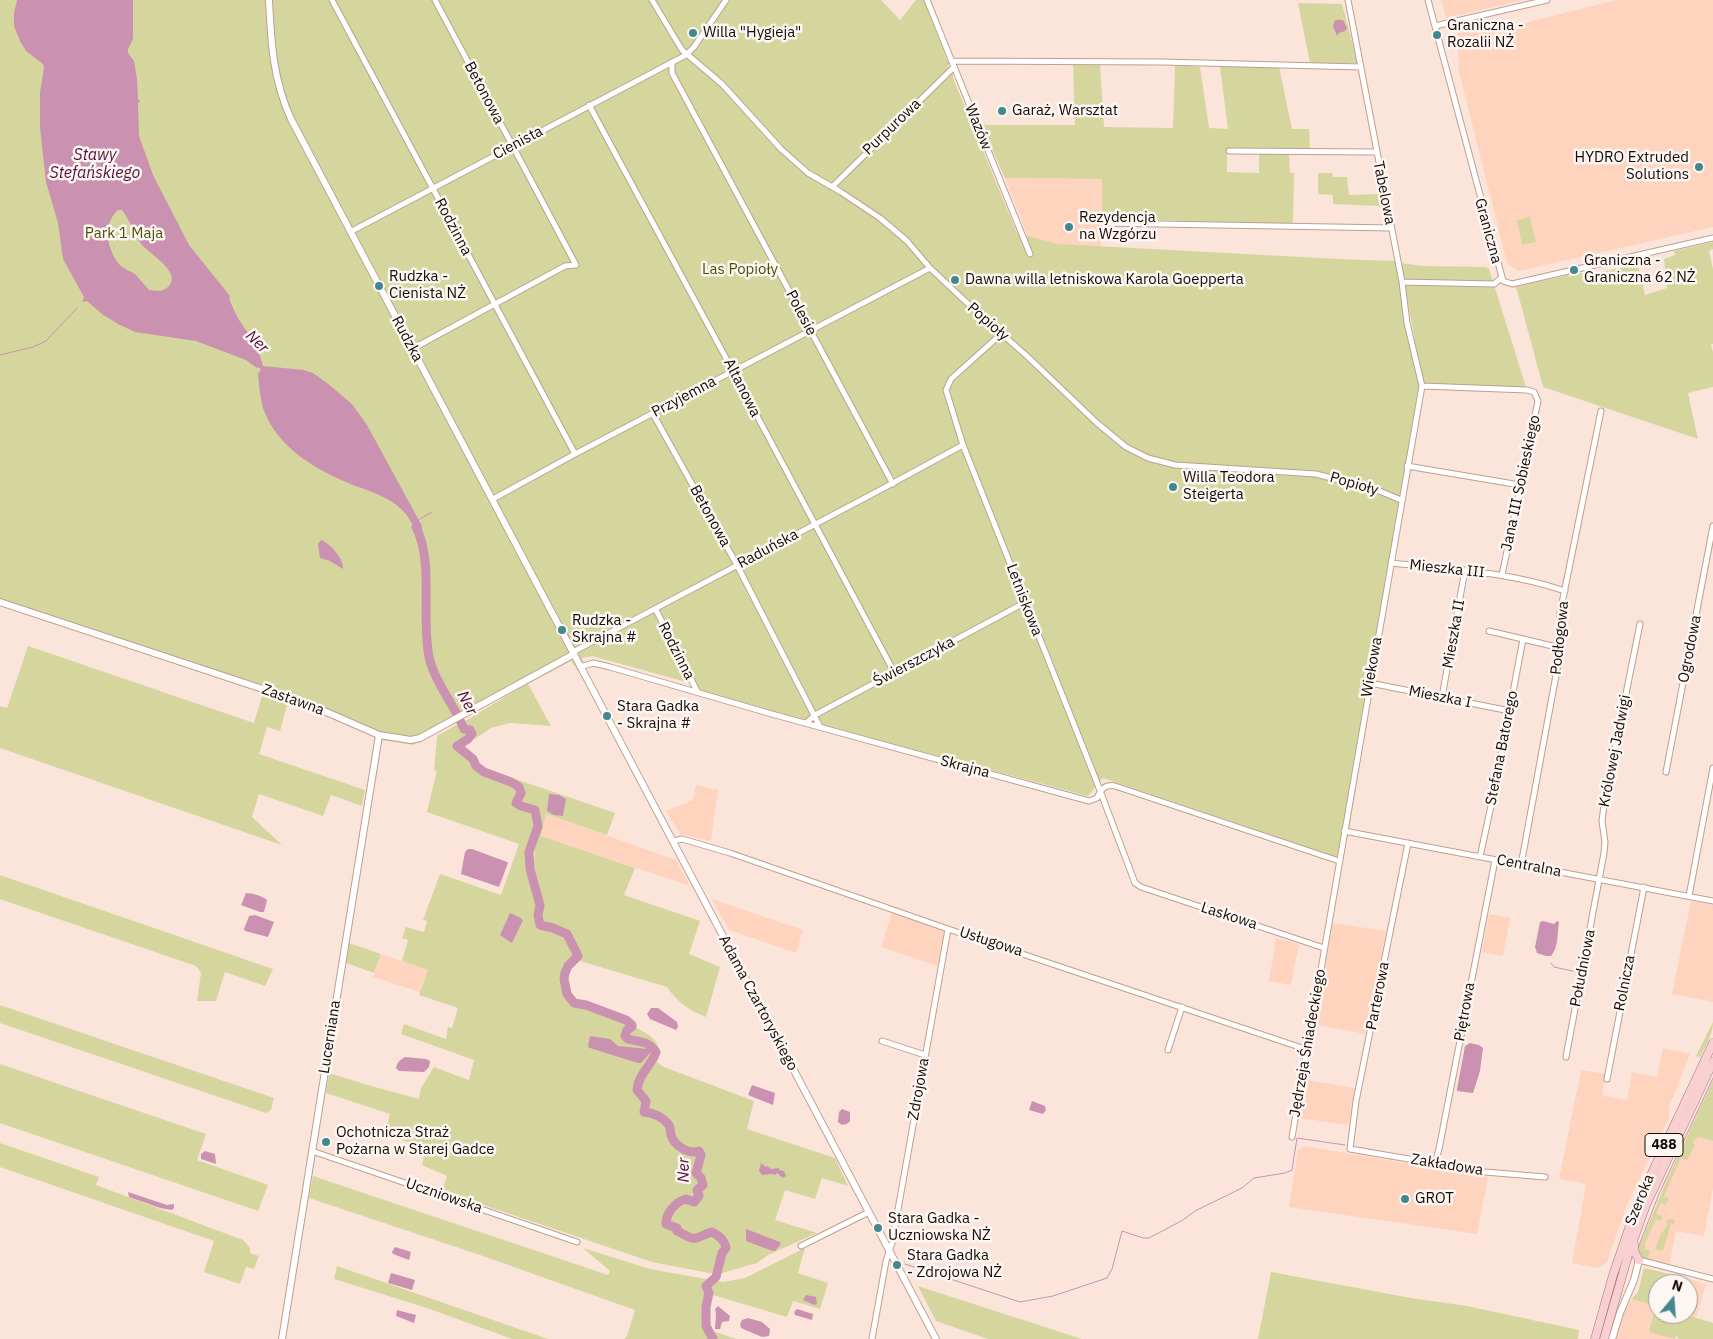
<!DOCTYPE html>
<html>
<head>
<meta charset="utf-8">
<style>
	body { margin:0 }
	#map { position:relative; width:1713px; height:1339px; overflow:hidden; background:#fbe5db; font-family:"IBM Plex Sans",sans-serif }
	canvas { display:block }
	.north { position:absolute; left:1648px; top:1274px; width:50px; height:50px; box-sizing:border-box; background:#fdf6f2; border:1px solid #a09893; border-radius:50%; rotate:18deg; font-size:14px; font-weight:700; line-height:20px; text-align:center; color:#150a05 }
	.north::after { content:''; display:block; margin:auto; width:18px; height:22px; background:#41898e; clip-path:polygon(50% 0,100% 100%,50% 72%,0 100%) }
</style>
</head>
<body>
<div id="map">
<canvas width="1713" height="1339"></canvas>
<div class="north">N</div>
</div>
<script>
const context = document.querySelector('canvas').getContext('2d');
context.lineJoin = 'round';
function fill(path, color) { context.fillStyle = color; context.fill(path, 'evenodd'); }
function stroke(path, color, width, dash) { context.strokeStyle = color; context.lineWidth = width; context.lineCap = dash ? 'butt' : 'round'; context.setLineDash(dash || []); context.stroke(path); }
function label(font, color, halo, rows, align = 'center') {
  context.font = font + ' "IBM Plex Sans",sans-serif'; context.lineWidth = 5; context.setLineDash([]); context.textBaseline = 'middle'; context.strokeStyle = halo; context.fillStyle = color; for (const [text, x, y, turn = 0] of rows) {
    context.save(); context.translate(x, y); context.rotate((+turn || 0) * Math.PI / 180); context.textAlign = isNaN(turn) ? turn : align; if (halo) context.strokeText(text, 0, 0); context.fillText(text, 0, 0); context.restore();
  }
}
fill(new Path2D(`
	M1441 0H1524L1446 18Z
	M1616 0H1713V227L1519 271 1507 263 1459 72 1457 26 1483 19 1488 32Z
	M1005 178 1102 179 1101 253H1034Z
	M696 785 718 790 711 841 680 834 666 811 693 800Z
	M546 814 676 860 690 886 541 836Z
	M712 899 803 930 796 953 729 930Z
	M1691 901 1713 905V1002L1672 994Z
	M892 912 944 931 937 966 881 947Z
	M1489 914 1510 918 1503 956 1482 952Z
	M1332 923 1386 931 1365 1034 1317 1025Z
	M1276 938 1299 944 1291 985 1269 981Z
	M381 954 428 970 420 992 373 977Z
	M1663 1048 1690 1054 1669 1107V1118L1628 1202 1607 1262 1598 1268 1572 1263 1586 1184 1559 1179 1581 1070 1605 1074 1602 1095 1627 1100 1632 1072 1657 1077Z
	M1306 1080 1355 1088 1349 1125 1299 1118Z
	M1692 1135 1713 1141V1188L1704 1236 1676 1231 1669 1266 1643 1260V1247L1652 1220Z
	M1304 1146 1488 1177 1477 1234 1289 1207 1298 1150Z
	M1686 1278 1706 1284 1696 1318 1683 1314H1688V1284H1684Z
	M1632 1299 1658 1307V1314H1678L1671 1338 1674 1339H1616L1626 1305Z`), '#fed4bf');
fill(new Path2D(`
	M0 0H881L900 20 916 0H924L949 65 948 67 953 68V78L1017 233 1058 244 1339 259 1395 261 1422 381 1401 263 1423 266 1486 267 1489 269 1526 387 1423 384 1348 836 1343 856H1334L1103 778 1088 796 766 710 700 690 694 682 690 683 592 656 582 658 584 663 579 659 573 660 576 663 574 664 578 672 571 661 528 684 551 726 510 723 491 728 475 739 473 728 467 726 465 721 520 688 413 745 383 740 336 718 288 702 280 731 267 727 259 754 365 790 362 806 331 795 323 816 259 794 252 817 282 845 0 748V706L7 708 28 646 254 723 263 693 0 605Z
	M1298 3 1342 4 1357 61V63H1310Z
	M1073 64 1100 65 1104 127 1173 128 1175 65 1200 67 1209 128 1228 129 1220 67H1279L1292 129H1309L1310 149 1227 148V172L1259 173V153L1289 154 1290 173H1294L1293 225 1102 218V179L1005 178 981 125H1075Z
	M1318 173H1332L1333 177H1347L1349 195 1380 194 1381 206 1333 204V195L1318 194Z
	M1530 217 1536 242 1522 245 1517 220Z
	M1713 242V249L1709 251 1713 269V344H1711L1713 352V387L1688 393 1698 439 1543 387 1517 290 1515 287 1568 275 1569 277 1581 273H1583L1584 276 1638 264 1645 295 1667 288 1664 259 1675 255 1674 251Z
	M458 724 461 731 467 732V735L455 743 454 748 470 761 473 768 490 778 511 786 516 790 517 794 513 803 519 808 531 812 535 822 527 852V870L537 905 535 915 537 926 551 930 564 937 574 955C560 970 557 988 570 1005 590 1010 644 1025 656 1042 658 1045 659 1050 660 1053L657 1062 664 1067 754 1101 747 1129 835 1158 848 1186 822 1178 815 1199 785 1190 775 1220 817 1233 768 1255 757 1263 722 1273H709L652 1262 442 1191 447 1176 422 1165 426 1147 384 1135 390 1114 326 1093 329 1073 371 1086 419 1099 421 1088 434 1067 469 1080 474 1060 401 1034 404 1024 446 1039 448 1027 452 1028 458 1008 419 995 428 970 402 961 408 940 402 938 406 927 424 932 427 921 423 920 440 874 501 895 519 844 427 812 437 770 434 771 437 736Z
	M504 775 615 813 607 835 546 814 541 836 635 868 624 895 700 921 689 954 720 967 706 1017C689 1010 677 1002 667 987L580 961 581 954 569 931 544 921 542 914 544 904 534 867 535 842 542 825 538 808 521 802 525 792 523 785Z
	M0 875 273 969 265 986 225 972 216 1001H197L201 973 196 966 0 899Z
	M349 943 381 954 374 973 346 963Z
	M0 1005 274 1098 271 1110 266 1113 0 1023Z
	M1713 1022C1713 1035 1706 1045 1700 1057L1696 1056Z
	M0 1064 206 1134 197 1160 268 1185 258 1211 0 1123Z
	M1713 1080V1141L1698 1137 1692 1143 1695 1145 1687 1160 1681 1158 1664 1196 1669 1199 1666 1205 1661 1203 1656 1214 1662 1216V1218L1660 1221 1656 1219 1645 1243V1250H1649L1650 1254 1647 1256 1650 1261 1639 1257V1247L1666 1182Z
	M0 1143 99 1177 96 1185 243 1240 250 1248V1253L259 1256 254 1269 246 1267 240 1284 204 1272 214 1241 0 1167Z
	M313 1176 608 1275 610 1271 583 1248 650 1269 723 1282 745 1278 805 1248 798 1273 828 1283 820 1309 793 1301 787 1317 713 1295C709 1309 707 1318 713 1331L736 1339H624L627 1336 635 1310 480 1255 309 1198Z
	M1669 1219H1673L1675 1222 1674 1224 1671 1223 1663 1251 1655 1249 1661 1234 1668 1224 1666 1221Z
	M337 1266 548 1339H512L427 1308 334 1279Z
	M1644 1268 1686 1278 1684 1284H1658V1307L1632 1299 1638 1292Z
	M1271 1272 1411 1298 1467 1306 1579 1330 1578 1339H1258Z
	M918 1286 1082 1339H988L936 1321Z
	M1654 1313 1676 1319 1678 1314H1683L1713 1323V1339H1677L1679 1338 1676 1336 1675 1339 1649 1332Z`), '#d5d69d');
fill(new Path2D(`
	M17 0H133V39L128 49V53L134 61 137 79 138 99 140 101 138 103 139 136 153 175 189 245 230 296 229 298C234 312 241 325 251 336L250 339 257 346 263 366 304 370 313 373 327 383 352 404 367 425 422 526 421 537C414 528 409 516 401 509 389 497 369 491 353 485 316 470 277 448 263 408 260 397 259 385 258 374L261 369 258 367 257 368 246 360 196 341 135 332 118 324 102 314 87 301 82 302 84 297 63 259 58 223 46 182 40 128V92L44 68 43 64 26 51 20 41 14 26V13ZM118 210H122C131 222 134 235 142 245 150 254 183 273 168 287 162 292 156 291 149 290 145 285 140 280 136 275 131 271 123 269 119 264 107 249 102 224 118 210Z
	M1335 20H1343L1347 28 1345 31 1339 33 1337 36 1333 26Z
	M321 540C330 543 344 559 343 569L330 561 320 558 318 544Z
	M549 794 559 795 566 799 563 816 554 815 547 811Z
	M468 849H472L507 862 508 863 499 887 461 874 465 852Z
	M246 893C253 893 262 896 267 900L264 912H260L241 905Z
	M510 913 519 917 523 920 512 943 500 935Z
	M255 915 274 922 268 937 245 931 244 929 249 916Z
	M1543 921 1554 924 1557 921 1559 922C1557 934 1559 946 1551 956H1546L1537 953 1535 947 1540 922Z
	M651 1008H658L677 1022 678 1027 676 1030 650 1019 647 1014Z
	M590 1036 610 1039 618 1046 647 1049 650 1050V1053L641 1063H638L590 1048 588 1047Z
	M1470 1043 1479 1045 1483 1048 1480 1071 1473 1093 1457 1091V1089L1465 1046Z
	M405 1057 426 1059 430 1061 429 1067 424 1072 399 1071 396 1068C397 1062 400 1060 405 1057Z
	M752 1085 775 1093 773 1105 748 1095Z
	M1032 1101 1045 1106 1046 1110 1043 1114 1029 1110Z
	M842 1109 850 1112V1121L847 1124 842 1125 838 1122 839 1112Z
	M205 1151 215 1154 216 1164 201 1159V1154Z
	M761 1163 766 1167 767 1166 771 1169 779 1168V1170L784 1171 786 1176 783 1178 777 1173 775 1175 772 1174 762 1175 759 1171Z
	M128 1192 167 1205 174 1204V1208L172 1210 160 1208 129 1197Z
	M746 1229 780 1242 781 1244 775 1251 770 1250 746 1241Z
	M395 1247 411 1252 409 1260 393 1254 392 1252Z
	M391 1273 415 1280 412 1290 388 1283Z
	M806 1295 816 1297 817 1304 814 1305 803 1300Z
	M718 1306 730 1316 729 1321 722 1322 720 1329H715C715 1322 717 1315 715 1309Z
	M797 1309 813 1314 812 1320 795 1315 794 1312Z
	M397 1310 416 1315 414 1323 396 1316Z
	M748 1318 762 1322 770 1329 769 1336 762 1337 741 1328 740 1324 742 1320Z`), '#ca92b0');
stroke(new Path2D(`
	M0 355 33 347 46 341 77 308
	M418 520 432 512
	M1551 963 1554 967 1577 972
	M1638 1248 1659 1194 1713 1078
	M905 1264 1020 1302 1053 1296 1107 1278 1112 1269 1122 1231 1143 1238H1149L1183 1220 1195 1211 1242 1188 1254 1178 1285 1173 1292 1170 1297 1138 1345 1145`), '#ca92b0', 1);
stroke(new Path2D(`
	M416 527C434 562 421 617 429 657 435 683 454 704 464 729L470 730 472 734 468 739 457 746 473 759 476 766 484 772 511 782 519 787 521 793 516 803 521 806 535 810 538 826 529 852 530 869 540 905 538 915 540 925 553 928 567 934 578 956 568 966 565 973 564 979 567 994 574 1003 586 1005 626 1020 632 1025V1027L627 1030 625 1036 628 1039C639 1042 649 1041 656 1052 651 1066 638 1075 637 1090L646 1101 644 1112C653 1113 662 1116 668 1124 671 1127 670 1130 671 1135 674 1145 688 1155 699 1151L701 1155 696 1173 701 1178 703 1185 697 1190 699 1196 694 1202 686 1199C675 1202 666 1213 666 1224L677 1228V1231C682 1233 691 1240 696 1238 701 1237 707 1233 712 1232 719 1236 724 1239 726 1248L722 1253 716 1277 706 1286 709 1293 706 1307V1326L713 1339`), '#ca92b0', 9);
const minor = new Path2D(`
	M332 0 575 454
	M652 0 682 50 722 84 781 149 808 173 841 192 880 218 907 241 930 268 965 301 1029 358 1097 423 1126 447 1148 458 1175 465 1316 474 1377 490 1401 500
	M927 0 1030 254
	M1428 0 1503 281 1512 284 1713 238
	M1435 26 1547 0
	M951 61 1162 62 1361 67
	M672 62V73L893 484
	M589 105C692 293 793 483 894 672
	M1229 151 1376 152
	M832 187 953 68
	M1101 223 1391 228
	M350 232 686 55 694 47 726 0
	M1402 282 1494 284 1501 278
	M1001 334 951 379 946 390 963 445 1096 780 1135 883 1141 887 1324 948
	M412 349 565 266 576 265 435 0
	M1422 386 1527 390 1534 392 1538 401 1502 575
	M653 414 737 565 820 727
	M1407 466 1520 485
	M493 499 575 454 930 268
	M1391 563C1450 569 1509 572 1565 591
	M656 610 697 691
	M1489 631 1561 648
	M573 652 880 490 963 445
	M580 667 593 663 610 667 768 713 1089 801 1097 798C1101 789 1105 784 1115 786L1339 861
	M1370 683 1510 711
	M1442 697 1465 570
	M806 723 815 715 1024 603
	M1666 772 1713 526
	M1344 831 1713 901
	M673 841 682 839 730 853 948 929 1308 1050
	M1408 843 1356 1101 1350 1149 1485 1172 1545 1177
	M1480 857 1497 778 1523 639
	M1521 865 1561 648 1560 613 1601 411
	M1689 896 1713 768
	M882 1041 925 1055
	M1168 1050 1182 1007
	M1566 1057 1604 853 1605 842 1602 821 1605 798 1640 624
	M1607 1079 1644 887
	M1292 1137 1422 386 1407 323 1402 282 1348 0
	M312 1151 577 1242
	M1435 1163 1439 1149 1495 860
	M801 1246 869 1212
	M1639 1260 1713 1279
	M872 1339 886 1261 892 1243 948 929`);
const tertiary = new Path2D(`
	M269 0C271 42 273 80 291 119L936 1339
	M0 602 308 704 379 735 411 740 420 738 574 654
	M282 1339 379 735
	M1612 1339 1620 1313 1634 1280 1639 1260`);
const primary = new Path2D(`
	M1634 1244V1251L1639 1260
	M1595 1339 1613 1275 1637 1205 1713 1043
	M1604 1339 1629 1252 1646 1205 1713 1062`);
stroke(minor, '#c09e8e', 7);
stroke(tertiary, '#c09e8e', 8);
stroke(primary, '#a77676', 9);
stroke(minor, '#fff', 5);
stroke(tertiary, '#fff', 6);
stroke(primary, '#f9d0d1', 8);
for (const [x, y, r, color] of [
	[693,33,5,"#41898e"],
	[1437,35,5,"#41898e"],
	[1002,111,5,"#41898e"],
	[1699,167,5,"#41898e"],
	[1069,227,5,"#41898e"],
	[1574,270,5,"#41898e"],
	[955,280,5,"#41898e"],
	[379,286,5,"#41898e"],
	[1173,487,5,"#41898e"],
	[562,630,5,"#41898e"],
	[607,716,5,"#41898e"],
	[326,1142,5,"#41898e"],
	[1405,1199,5,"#41898e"],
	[878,1228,5,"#41898e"],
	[897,1265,5,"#41898e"]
]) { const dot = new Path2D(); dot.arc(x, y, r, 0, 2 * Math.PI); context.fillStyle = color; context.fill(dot); stroke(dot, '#fdf6f2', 2); }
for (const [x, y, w] of [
	[1664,1145,38]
]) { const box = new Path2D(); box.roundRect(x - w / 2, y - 11.5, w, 23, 4); context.fillStyle = '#fdf6f2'; context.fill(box); stroke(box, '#150a05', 1); }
label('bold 14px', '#150a05', null, [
	["488",1664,1145]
]);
label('15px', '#150a05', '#fdf6f2', [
	["Graniczna -",1447,26],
	["Rozalii NŻ",1447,43],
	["Willa \"Hygieja\"",703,33],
	["Garaż, Warsztat",1012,111],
	["HYDRO Extruded",1689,158,"right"],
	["Solutions",1689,175,"right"],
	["Rezydencja",1079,218],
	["na Wzgórzu",1079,235],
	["Graniczna -",1584,261],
	["Graniczna 62 NŻ",1584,278],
	["Rudzka -",389,277],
	["Cienista NŻ",389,294],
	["Dawna willa letniskowa Karola Goepperta",965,280],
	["Willa Teodora",1183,478],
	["Steigerta",1183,495],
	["Rudzka -",572,621],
	["Skrajna #",572,638],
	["Stara Gadka",617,707],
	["- Skrajna #",617,724],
	["Ochotnicza Straż",336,1133],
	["Pożarna w Starej Gadce",336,1150],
	["GROT",1415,1199],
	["Stara Gadka -",888,1219],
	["Uczniowska NŻ",888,1236],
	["Stara Gadka",907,1256],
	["- Zdrojowa NŻ",907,1273]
], 'left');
label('15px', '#150a05', '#fdf6f2', [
	["Betonowa",484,93,62],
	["Purpurowa",892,127,-44],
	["Wazów",978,127,68],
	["Cienista",518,143,-28],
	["Tabelowa",1384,193,79],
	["Rodzinna",453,227,62],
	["Graniczna",1488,231,75],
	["Polesie",801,313,62],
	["Popioły",988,322,41],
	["Rudzka",407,339,62],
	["Altanowa",742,388,63],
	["Przyjemna",684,397,-28],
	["Jana III Sobieskiego",1521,483,-78],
	["Popioły",1354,484,16],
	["Betonowa",710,516,61],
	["Raduńska",768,549,-28],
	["Mieszka III",1447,569,6],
	["Letniskowa",1024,600,69],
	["Mieszka II",1454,634,-80],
	["Podłogowa",1560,638,-84],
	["Ogrodowa",1690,649,-79],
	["Rodzinna",676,651,63],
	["Świerszczyka",914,662,-28],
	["Wiekowa",1372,667,-80],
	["Mieszka I",1440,697,11],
	["Zastawna",293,700,20],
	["Stefana Batorego",1502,748,-79],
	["Królowej Jadwigi",1615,751,-79],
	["Skrajna",965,767,15],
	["Centralna",1529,866,11],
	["Laskowa",1229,916,18],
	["Usługowa",991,942,18],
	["Południowa",1583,968,-79],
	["Rolnicza",1625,983,-79],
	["Parterowa",1378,996,-79],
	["Adama Czartoryskiego",758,1003,62],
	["Piętrowa",1465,1012,-80],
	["Lucerniana",330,1037,-81],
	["Jędrzeja Śniadeckiego",1308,1043,-80],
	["Zdrojowa",919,1089,-80],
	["Zakładowa",1447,1165,9],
	["Uczniowska",444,1196,19],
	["Szeroka",1640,1200,-68]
]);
label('15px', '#4f4e05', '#fdf6f2', [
	["Park 1 Maja",124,234],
	["Las Popioły",740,270]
]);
label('italic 16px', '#52103b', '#fdf6f2', [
	["Stawy",95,155],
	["Stefańskiego",95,173],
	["Ner",257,342,44],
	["Ner",467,703,62],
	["Ner",684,1170,-91]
]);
</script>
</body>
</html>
